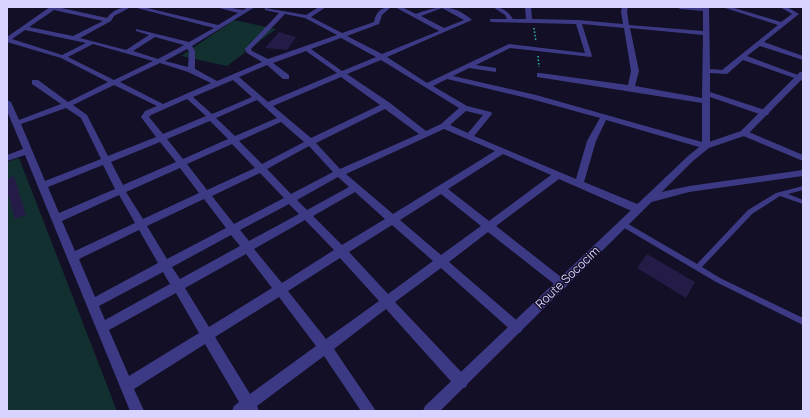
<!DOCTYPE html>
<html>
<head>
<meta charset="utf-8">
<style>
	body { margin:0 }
	#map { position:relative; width:810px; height:418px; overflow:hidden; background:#130f26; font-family:Manrope,sans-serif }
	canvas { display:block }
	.frame { position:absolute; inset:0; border:8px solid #d9d4ff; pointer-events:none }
</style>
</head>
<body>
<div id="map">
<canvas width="810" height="418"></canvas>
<div class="frame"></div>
</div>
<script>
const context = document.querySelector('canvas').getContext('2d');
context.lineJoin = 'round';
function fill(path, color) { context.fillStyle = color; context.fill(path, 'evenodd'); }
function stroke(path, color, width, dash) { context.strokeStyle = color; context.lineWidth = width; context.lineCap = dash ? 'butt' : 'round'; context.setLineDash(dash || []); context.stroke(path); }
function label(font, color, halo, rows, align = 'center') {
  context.font = font + ' Manrope,sans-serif'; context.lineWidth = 3; context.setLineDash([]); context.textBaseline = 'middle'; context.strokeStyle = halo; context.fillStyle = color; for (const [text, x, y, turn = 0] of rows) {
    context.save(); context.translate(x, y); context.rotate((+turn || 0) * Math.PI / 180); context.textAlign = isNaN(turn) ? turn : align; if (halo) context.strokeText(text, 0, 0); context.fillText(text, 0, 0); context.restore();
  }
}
fill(new Path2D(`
	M234 20 276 29 227 66 181 56Z
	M19 158 117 411H7V162Z`), '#12302f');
fill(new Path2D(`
	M279 32 296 37 287 50 265 48Z
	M14 176 26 215 15 219 7 190V179Z
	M647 254 695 282 686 298 637 268Z`), '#241b47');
stroke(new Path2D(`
	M534 28 536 42
	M538 56 539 67`), '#2fb8b0', 1.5, [1.5, 2]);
fill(new Path2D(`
	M803 186V190L788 194 803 200V204L780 196 752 214 702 267 720 278 803 318V325L716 282 621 226 620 224 621 222H625L697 264 748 210 776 193Z`), '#3d3a85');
fill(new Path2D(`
	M50 7H57L107 18C112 10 122 7 131 7L114 16 111 21 80 38 126 50 149 35 136 31V29L189 42 214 28 133 7H143L218 25 238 13 216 7H227L243 10 248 7H255L192 46 195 51V69L217 81 262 62 247 53 245 49 279 13 265 10V8L306 15 319 7H326L311 17 342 33 374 22C376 12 381 7 391 7L382 15 379 24 347 36 382 54 439 31 395 7H402L416 14C438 6 452 3 472 20L387 57 427 83 509 44 585 53 576 24 492 22 490 21V19H507L505 15 493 7C502 7 508 11 513 19H526L525 7H531L532 19 578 20 623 24 621 12 622 7H628L627 12 629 25 703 31V11L680 9 677 7H709L710 69 722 70 778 25 722 7H731L781 22 792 14 780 7H787L799 14 764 42 803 56V60L760 46 747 56 803 77V81L743 60 727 74 710 73V92L768 111 769 113 768 115H762L710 97V146L706 149 606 120 596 141 584 182 642 206 643 209 642 212H634L559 179 496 226 566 281 568 284 566 287 562 289 558 287 488 232 449 262 521 324 523 328 521 332 517 334 513 332 441 268 395 302 466 377 468 382 466 387 461 389 456 387 386 309 334 349 376 411H361L324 356 257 406 259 411H232L234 406 239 402 205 344 134 389 144 411H130L25 155 7 161V155L23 149 7 111V100L11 102 19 120 61 104 32 84V80H38L68 102 108 82 61 58 7 42V37ZM442 8 464 20 444 28 421 16ZM54 10 103 21 73 36 29 27ZM285 14 305 18 337 35 268 59 252 51 251 49ZM582 24 624 28 631 71 628 85 540 73H537V77L702 103V142L536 95 453 76 469 68 496 72V68L476 65 510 48 591 57 592 56ZM630 28 703 35 702 98 635 86 639 71ZM25 30 86 43 62 55 12 39ZM155 37 184 45 158 59 133 51ZM341 38 376 57 342 71 311 49ZM93 44 153 61 114 80 68 57ZM187 49 189 51 188 67 165 61ZM306 51 337 73 268 102 239 77 267 65 283 79H289V75L273 63ZM381 60 459 108 441 124 426 131 390 103 347 74ZM160 63 188 72 211 83 163 104 120 82ZM341 77 380 105 311 138 273 106ZM447 79 531 99 600 118 587 141 576 179 474 136 492 114 491 112 467 106 433 86ZM233 80 252 97 212 114 193 97ZM114 85 157 106 145 111 141 117 156 137 108 156 87 115 73 105ZM187 99 206 116 163 134 149 117 151 115ZM257 100 277 118 235 136 216 118ZM66 108 81 118 101 159 45 181 21 124ZM385 109 419 134 340 169 316 143ZM466 111 483 115 468 133 450 125ZM210 121 228 139 183 159 167 139ZM281 122 304 142 262 164 239 141ZM444 129 495 151 393 214 346 174ZM160 142 176 162 123 185 111 162ZM232 144 255 168 207 190 187 164ZM309 146 333 172 291 194 267 169ZM503 154 551 175 489 221 448 189ZM103 165 115 189 59 213 48 187ZM180 168 199 193 143 219 126 192ZM260 173 284 198 234 224 212 196ZM338 177 349 187 307 210 297 200ZM355 192 385 219 342 245 313 216ZM441 194 481 226 441 255 400 220ZM119 195 135 223 75 251 62 221ZM204 199 226 228 167 259 147 226ZM289 204 299 214 249 241 240 230ZM305 220 334 250 282 283 254 249ZM392 225 433 261 388 294 349 252ZM139 230 158 263 95 297 79 259ZM231 235 240 246 180 279 172 267ZM246 254 272 288 209 327 185 288ZM340 258 379 301 326 339 288 291ZM163 272 170 284 105 320 99 306ZM176 293 199 333 129 376 109 330ZM279 297 316 346 250 394 215 337Z
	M744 130 803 155V161L741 135 740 133Z
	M803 170V176L689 192 648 203 643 199 648 195 689 186Z`), '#3d3a85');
fill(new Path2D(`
	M800 72H803V78L747 135 709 148 694 160 440 411H423L425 406 688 156 703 144 741 131Z`), '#3d3a85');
label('12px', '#d9d4ff', '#130f26', [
	["Route Sococim",568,278,-44]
]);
</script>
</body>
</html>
